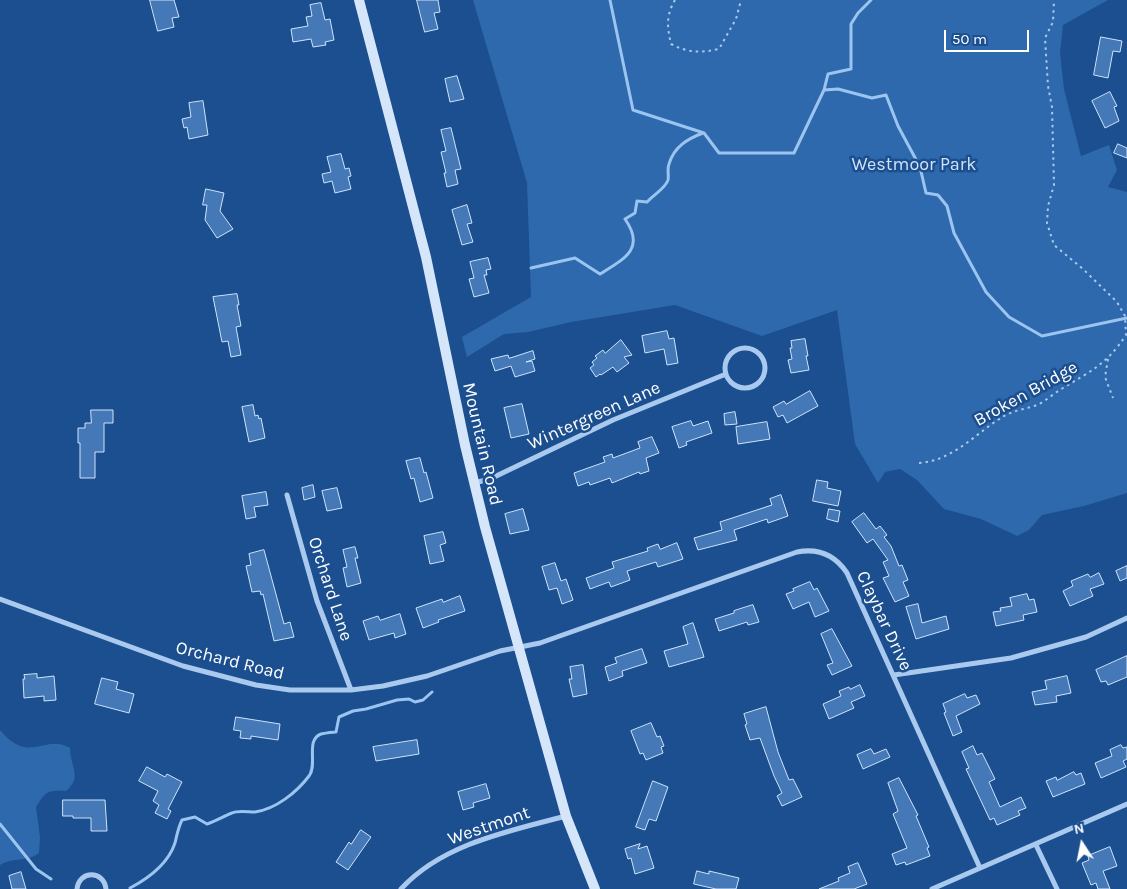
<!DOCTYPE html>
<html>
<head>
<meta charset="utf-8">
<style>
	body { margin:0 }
	#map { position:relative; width:1127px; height:889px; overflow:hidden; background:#1b4f8f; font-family:Karla,sans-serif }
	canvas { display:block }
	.north { position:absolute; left:1057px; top:819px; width:50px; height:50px; -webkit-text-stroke:4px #1b4f8f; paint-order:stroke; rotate:349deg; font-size:14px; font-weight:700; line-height:20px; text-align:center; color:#fff }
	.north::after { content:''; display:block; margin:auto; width:18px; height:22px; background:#fff; clip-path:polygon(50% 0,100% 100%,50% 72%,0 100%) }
	.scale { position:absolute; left:944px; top:30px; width:85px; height:22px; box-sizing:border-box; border:2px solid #fff; border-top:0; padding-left:6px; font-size:15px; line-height:18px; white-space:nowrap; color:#fff; -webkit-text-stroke:4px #1b4f8f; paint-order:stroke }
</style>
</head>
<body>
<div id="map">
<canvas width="1127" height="889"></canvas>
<div class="north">N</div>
<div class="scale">50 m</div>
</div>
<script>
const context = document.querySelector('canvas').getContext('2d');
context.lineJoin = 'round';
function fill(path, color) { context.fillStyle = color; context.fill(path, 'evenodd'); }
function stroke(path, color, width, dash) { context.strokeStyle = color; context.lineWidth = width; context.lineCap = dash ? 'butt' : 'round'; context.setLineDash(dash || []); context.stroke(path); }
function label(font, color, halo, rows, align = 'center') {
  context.font = font + ' Karla,sans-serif'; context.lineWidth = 5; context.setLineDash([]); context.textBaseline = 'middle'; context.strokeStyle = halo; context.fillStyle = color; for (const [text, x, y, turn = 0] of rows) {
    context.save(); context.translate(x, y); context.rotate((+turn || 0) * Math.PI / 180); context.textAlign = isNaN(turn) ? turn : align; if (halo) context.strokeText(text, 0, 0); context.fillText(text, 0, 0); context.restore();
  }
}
fill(new Path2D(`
	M473 0H1108L1063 25 1060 53 1064 89 1081 156 1109 145 1117 170 1108 187 1127 192V493L1084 506 1042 515 1029 530 1017 536 981 519 944 509 917 480 900 469 885 472 878 483 855 444 837 310 762 336 675 305 571 322 528 332 504 334 467 357 462 337 531 297 527 183Z
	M0 730C30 766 44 733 70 748 70 766 83 777 66 791 48 790 46 791 36 807L40 837 39 853C28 862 12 857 0 865Z`), '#2e69ad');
stroke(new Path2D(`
	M610 0 633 110 704 133 719 153H794L824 90 828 74 851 69V24L858 13 871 0
	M824 90 838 89 872 98 886 95 898 126 920 167 926 193 938 195 947 206 954 233 986 292 1009 317 1042 336 1127 318
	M531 268 575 258 600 274C624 259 646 249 625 219L635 213 637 201 647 202C653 195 666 188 668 180 669 175 667 169 669 164 674 147 687 139 703 133
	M0 824 36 869 51 879
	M130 888C149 878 168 864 175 843 177 835 178 828 182 820L195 817 207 824C216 821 224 816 232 813 238 810 248 812 255 812 276 809 297 792 309 776 318 765 305 740 321 734 326 733 332 732 336 732L339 717 353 711 366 709 397 700 409 699 415 702 423 700 432 692`), '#9cc4f0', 3);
const building = new Path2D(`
	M150 0H174L179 17 172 18 174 27 158 31Z
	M417 0H438L440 12 434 13 438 29 425 32Z
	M321 3 325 20 330 19 334 40 325 42 326 45 313 47 311 39 293 42 291 29 308 26 306 17 312 16 310 5Z
	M1101 37 1122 41 1120 52 1113 51 1108 78 1094 75Z
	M457 76 464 99 450 102 445 79Z
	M1110 92 1117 106 1114 107 1119 121 1105 128 1092 101Z
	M203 101 208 135 189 139 187 127 184 128 182 119 191 117 189 103Z
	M451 128 461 169 455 170 458 184 447 187 444 173H446L441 152 446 151 441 130Z
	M1118 144 1127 148V158L1114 153Z
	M341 154 345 169 349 168 351 176 348 177 351 189 335 193 332 181 324 183 322 174 331 172 327 157Z
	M206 189 224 193 220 211 233 229 217 238 205 220 207 205H203Z
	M467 205 472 223 467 224 473 242 462 245 452 210Z
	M488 258 491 269 486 270 487 275H484L489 293 474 297 469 279 474 278 470 262Z
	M237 294 239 305H237L241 326 236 327 241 355 231 357 228 341 222 342 213 297Z
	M667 331 669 339 674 338 678 363 667 365 664 349 645 353 642 336Z
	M805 339 808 356H806L809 370 791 373 788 360 792 359 790 348H792L791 341Z
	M621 340 632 355 624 357 629 363 617 372 613 367 601 375 600 374 596 377 590 368 594 365 592 362 597 358 595 356 603 350 605 353Z
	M533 351 535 359 526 362 532 361 535 371 515 377 511 366 495 371 491 359 508 355 509 358Z
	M810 391 818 406 787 423 783 415 778 417 773 407 784 401 786 404Z
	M522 404 529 434 511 438 504 408Z
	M253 405 255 416 258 415 259 419 261 418 265 438 249 442 242 407Z
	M91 410H113V423H104V452H95V478H80V443H78V428H85V423H91Z
	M735 412 737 424 725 425 724 414Z
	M691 421 693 426 708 421 712 433 686 442 687 445 679 448 672 427Z
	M767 422 770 439 738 444 736 427Z
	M652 437 659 453 646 458 649 471 640 474 639 472 612 483 610 478 590 485 589 482 578 486 574 473 605 462 603 457 612 454 613 458 640 448 638 442Z
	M420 458 424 473 426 472 433 498 420 502 414 478 411 479 406 461Z
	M817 480 828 482 827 488 841 491 838 506 813 501Z
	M313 485 315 497 304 500 302 488Z
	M337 488 342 508 327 511 322 491Z
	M266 492 268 505 254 507 256 517 246 519 242 496Z
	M781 495 788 516 768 523 767 519 734 530 737 540 698 550 694 538 722 530 720 522 772 505 770 499Z
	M523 509 529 530 510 534 505 514Z
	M829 509 840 511 838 522 827 519Z
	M864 513 876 529 880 526 887 535 884 537 891 546 899 566 902 565 908 580 903 582 909 596 895 602 883 578 889 576 883 562 888 560 873 539 867 543 852 522Z
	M443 532 446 543 440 545 444 561 430 564 424 536Z
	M677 543 683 559 658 567 656 562 627 571 630 580 611 587 609 582 590 589 586 578 614 568 612 562 648 551 647 548 658 544 660 549Z
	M355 547 358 558H355L361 583 347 587 343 568 347 567 343 550Z
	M264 550 284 624 290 622 294 637 274 641 263 594 261 595 260 591 252 592 246 566 251 565 249 554Z
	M555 563 561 581 566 579 573 600 562 604 557 588 549 590 542 567Z
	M1127 566V578L1120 581 1116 571Z
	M1099 573 1104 584 1090 589 1093 596 1070 606 1063 591 1073 586 1071 581 1088 574 1090 577Z
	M810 582 814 590 817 588 829 611 815 617 809 602 793 609 786 594 794 591 793 589Z
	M1027 594 1029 600 1034 599 1037 612 1023 615 1024 620 996 626 993 612 1001 611 1000 608 1012 606 1010 598Z
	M460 596 465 611 438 620 439 622 423 628 416 608 442 599 443 602Z
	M918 604 922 623 946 616 949 629 916 639 906 607Z
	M753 605 759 622 748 625 747 622 719 631 715 619 734 613V611Z
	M400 614 406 634 395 638 394 633 369 640 363 621 378 616 380 620Z
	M693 623 704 657 669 667 664 651 688 644 683 627Z
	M832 629 852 666 832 675 827 665 833 663 821 634Z
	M642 649 647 663 622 671 623 676 609 681 605 667 617 663 615 658Z
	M1127 656V677L1108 685 1106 681 1101 682 1096 670Z
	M583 665 587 694 573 697 569 679H572L570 667Z
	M37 674V678L54 676 56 700 44 701V696L24 698 23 679H25L24 675Z
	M1067 676 1071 693 1056 696 1057 702 1035 705 1032 692 1047 689 1045 681Z
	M102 678 118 682 116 689 134 694 129 713 95 704Z
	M860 685 865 696 851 702 854 708 829 719 823 704 841 696 839 691 849 687 850 689Z
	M965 694 967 698 976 695 980 704 956 716 962 732 953 736 944 713 946 712 943 704Z
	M766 707 778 752 789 780 793 779 802 797 782 806 777 796 782 793 774 776 760 738 750 740 745 725 747 724 744 714Z
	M236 717 280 724 278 740 251 736V739L240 738 241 731 234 730Z
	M651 723 657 737 660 736 664 746 661 747 663 753 646 760 643 753 640 754 631 731Z
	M417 740 419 754 376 761 373 747Z
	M1121 745 1123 748 1127 747V759L1123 761 1126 767 1101 778 1095 763 1112 756 1110 750Z
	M973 746 977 755 982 753 995 779 989 782 1000 807 1021 797 1026 808 1018 811 1020 815 997 825 994 818 990 820 966 769 969 768 962 752Z
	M871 749 874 754 886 749 890 757 863 769 857 755Z
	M147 767 165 777 167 774 182 782 168 809 171 811 167 819 155 813 159 805 153 801 158 791 139 781Z
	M1074 772 1076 775 1081 773 1085 784 1053 797 1046 781 1056 777 1057 780Z
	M899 778 918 815 916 816 929 847 927 848 930 856 906 865 905 862 896 865 892 854 907 848 893 814 898 811 888 783Z
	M653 781 668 787 656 821 649 819 645 830 636 827Z
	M486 784 490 798 473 803 474 807 463 810 458 792Z
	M63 800H105L107 831H91V818H73V816H63Z
	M361 830 371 837 348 870 336 862 349 842 351 844Z
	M640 844 638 849 647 846 654 868 635 874 631 858 628 859 625 849Z
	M1110 847 1117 866 1103 871 1110 889H1098L1096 883 1091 885 1082 863 1089 860 1088 856Z
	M858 863 867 884 854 889H819L839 881 838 878 850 873 848 867Z
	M697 871 709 874V871L739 878 736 889H716L694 884Z
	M21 872 26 889H12L9 876Z`);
fill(building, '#4478b7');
stroke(building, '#cfe3fa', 1);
stroke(new Path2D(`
	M675 0C666 15 667 27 671 44 688 53 701 53 719 49L736 19 741 0
	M1108 359 1105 377 1113 398
	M919 463C953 461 977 432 1004 416 1015 410 1026 409 1037 405 1046 401 1054 393 1063 388 1091 371 1107 364 1126 335L1125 316 1117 302 1083 269 1054 245 1047 223 1048 206 1054 185 1052 107 1048 86 1045 38 1053 22 1054 0`), '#a9c9ee', 2, [2.5, 4]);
stroke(new Path2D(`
	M725 368a20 20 0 1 1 40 0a20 20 0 1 1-40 0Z
	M474 483 490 479 613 420 726 374
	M287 495 317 601 351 690
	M0 599 183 666 256 685 290 690H351L383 686 427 676 500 651 540 643 797 552C818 548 835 555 847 573L980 868
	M894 675 1011 658 1086 637 1127 618
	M1036 845 1057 889
	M77 889C79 870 104 870 106 889
	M401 889C442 844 509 831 566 816
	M932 889 1127 804`), '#a9c9ee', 5);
stroke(new Path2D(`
	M359 0 426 257 465 445 485 527 566 816 595 889`), '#d6e6fa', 10);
label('18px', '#cfe3fa', '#1b4f8f', [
	["Westmoor Park",914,165]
]);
label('18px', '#fff', '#1b4f8f', [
	["Broken Bridge",1026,394,-29],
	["Wintergreen Lane",594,416,-24],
	["Mountain Road",482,444,77],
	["Orchard Lane",330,589,72],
	["Claybar Drive",884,621,65],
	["Orchard Road",230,661,14],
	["Westmont",489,826,-19]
]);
</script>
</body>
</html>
